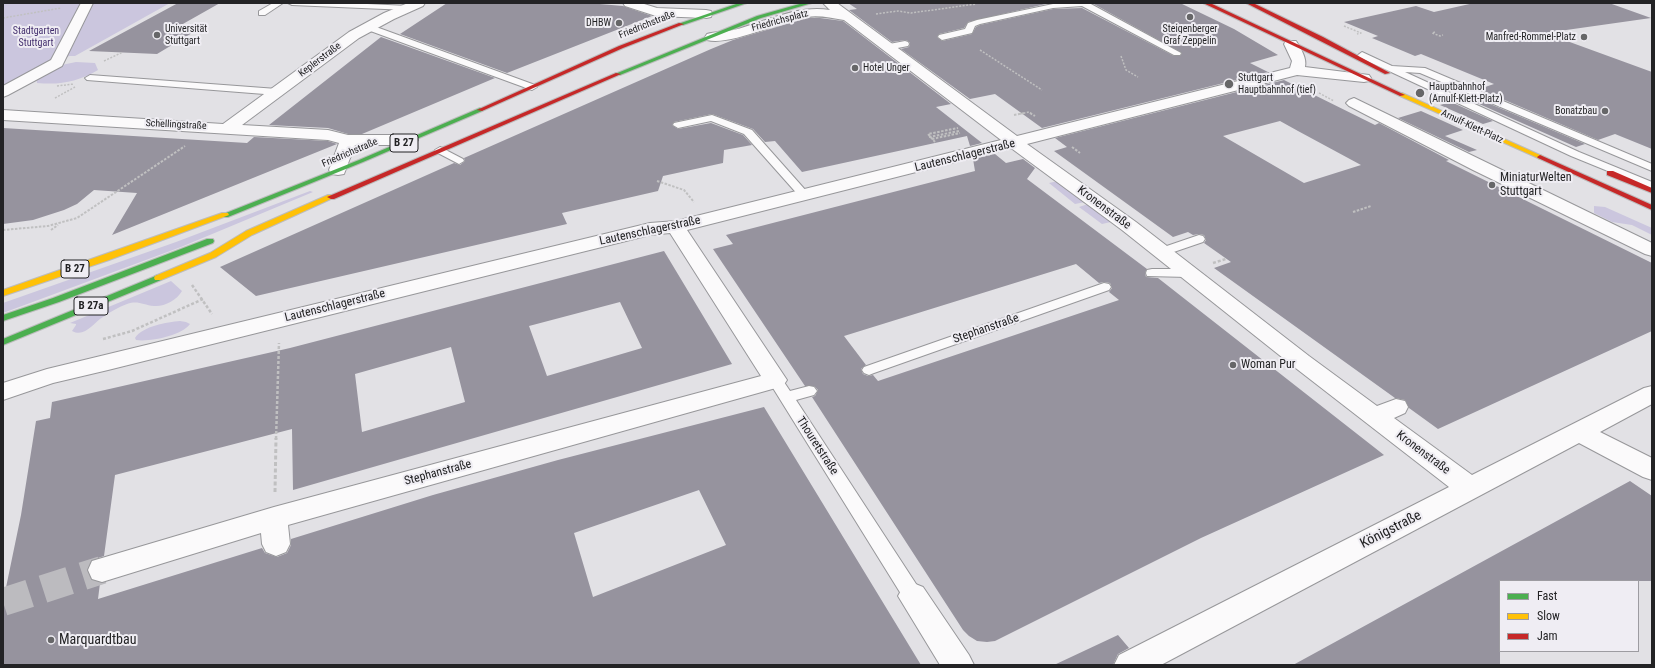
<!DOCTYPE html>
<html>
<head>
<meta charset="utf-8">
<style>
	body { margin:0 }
	#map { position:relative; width:1655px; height:668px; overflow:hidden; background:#e2e1e5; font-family:"Roboto Condensed",sans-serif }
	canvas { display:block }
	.frame { position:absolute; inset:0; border:4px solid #232325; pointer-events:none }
	.legend { position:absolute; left:1499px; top:580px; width:140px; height:72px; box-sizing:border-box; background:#efedf3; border:1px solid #9d9ca1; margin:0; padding:5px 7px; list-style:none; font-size:12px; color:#232325 }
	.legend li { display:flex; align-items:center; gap:8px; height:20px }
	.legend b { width:20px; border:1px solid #9d9ca1 }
</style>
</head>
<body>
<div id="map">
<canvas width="1655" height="668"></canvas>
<div class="frame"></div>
<ul class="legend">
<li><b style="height:5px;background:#4caf50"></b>Fast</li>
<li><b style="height:5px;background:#ffc107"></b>Slow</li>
<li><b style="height:5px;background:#c62828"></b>Jam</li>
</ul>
</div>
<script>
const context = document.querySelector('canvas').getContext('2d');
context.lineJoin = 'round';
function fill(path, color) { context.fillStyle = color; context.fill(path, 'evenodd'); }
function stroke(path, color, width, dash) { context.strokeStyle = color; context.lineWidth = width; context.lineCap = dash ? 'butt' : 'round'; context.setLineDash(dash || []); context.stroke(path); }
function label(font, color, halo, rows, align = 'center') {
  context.font = font + ' "Roboto Condensed",sans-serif'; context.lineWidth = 4; context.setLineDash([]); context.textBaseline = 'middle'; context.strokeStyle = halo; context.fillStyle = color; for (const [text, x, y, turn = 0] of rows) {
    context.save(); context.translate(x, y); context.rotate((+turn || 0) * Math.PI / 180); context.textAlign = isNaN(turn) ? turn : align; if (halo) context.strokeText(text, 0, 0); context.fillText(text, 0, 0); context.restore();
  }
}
fill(new Path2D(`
	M3 3H170L75 56H69L52 67 76 62 95 63 98 70C77 82 61 85 37 83L36 77 3 93Z
	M1058 181 1085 202 1075 204 1049 183Z
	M310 191 313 192 181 247 3 313V303L176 242Z
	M1088 204 1111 222 1102 224 1079 207Z
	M1594 206 1605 207 1652 228V235L1632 225 1612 222 1594 213Z
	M171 281 182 291C177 300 164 307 154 306 143 305 138 300 127 304 119 307 110 312 103 317 93 323 85 338 72 331L76 325V324L70 323Z
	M180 321 186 322 190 324C181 336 150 342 136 340L135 338C143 326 167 322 180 321Z`), '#cbc6de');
fill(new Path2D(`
	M178 3H220L174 29 197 30 157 54 89 51Z
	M447 3H588L623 6 652 16 507 73 400 34Z
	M848 3H1050L968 22 964 28 939 34 937 37 942 41 972 34 976 27 980 25 1053 9 1082 8 1174 56H1180L1182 53 1092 3H1180L1234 29 1278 55 1250 63 1268 72 1042 128 995 94 970 99 901 49 909 47 910 43 908 41 905 40 892 42 849 10 857 9Z
	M1474 3H1609L1651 18 1545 33 1652 72V149L1615 134 1598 140 1479 89 1494 84 1421 54 1415 56 1372 38 1378 36 1344 22 1416 6 1434 12Z
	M807 18H820L843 21 951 104 936 107 982 143 970 146 967 136 802 172 775 141 765 142 753 129 712 114 674 122 672 125 678 129 711 123 743 135 752 145 724 150 723 163 663 176 658 191 562 213 567 224 256 296 220 267 454 163 460 165 465 161 464 158 711 49 733 40Z
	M381 37 495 78 362 134H348L328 128 269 125Z
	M1284 80 1375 125 1379 123 1449 160 1446 161 1652 263V331L1438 429 1409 408 1405 400 1395 398 1214 268 1231 262 1204 243 1206 240 1204 235 1199 234 1193 235 1188 232 1173 237 1054 151 1067 147 1055 138ZM1280 121 1298 131 1361 165 1304 183 1223 136Z
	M1464 93 1585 144 1576 147 1459 95Z
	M1451 102 1493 121 1483 124 1440 105Z
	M1421 111 1463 130 1445 136 1477 150 1469 152 1398 118Z
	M3 128 247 143 254 137 328 141 337 144 112 235 137 193 94 190 77 204 64 210 33 220 3 224Z
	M995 154 1006 163 1023 159 1035 168 1027 179 1147 269 1145 273 1146 277 1158 278 1384 455 1201 538 995 641 987 642 977 641 969 636 963 630 812 397 815 396 818 390 814 386H805L713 249 733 244 726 235 975 171 973 159ZM1076 264 1099 283 1104 282 1110 283 1112 288 1109 292 1119 300 878 381 873 375 868 376 863 374 861 369 866 365 844 336Z
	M664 251 732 364 293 490 292 429 115 475 104 556 92 560 87 569 91 580 100 583 98 599 262 548 265 553 277 557 287 553 291 545V539L433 495 558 460 764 407 921 665H3V602L21 515 36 421 50 418 52 402 290 348ZM620 302 642 348 547 376 529 326ZM451 347 465 402 362 432 355 374ZM699 490 726 545 593 597 574 533Z
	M1630 481 1652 496V581H1500V665H1293Z
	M1118 635 1129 648 1118 654 1113 665H1054Z`), '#96939e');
stroke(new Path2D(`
	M3 602 102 570`), '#bcbbbf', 28, [28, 14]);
const lane = new Path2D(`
	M273 3H283L265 15H259V11Z
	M288 3H347L408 6 412 8 408 10 292 5Z
	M1089 3 1181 53 1180 55H1174L1082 6 1053 8 980 24 975 26 972 33 942 40 938 37 939 35 965 29 968 23 977 20 1053 4Z
	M368 24 535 85 537 87 532 90 529 89 365 29 364 27 365 25Z
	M905 41 908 42 909 44 908 46 887 50 883 47 884 45Z
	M1362 52 1392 66 1425 68 1652 164V171L1420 73 1405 72 1579 152 1652 182V189L1571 156 1359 57 1358 55Z
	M90 75 277 89 282 92 277 95 87 80 85 78Z
	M712 115 752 130 808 193 810 195 808 197H800L744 134 711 121 678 128 673 125 674 123Z
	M440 147 463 159 464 161 459 164 436 152 435 150Z
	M1199 235 1203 236 1205 239 1203 242 1162 256 1158 255 1156 252 1158 249Z
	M1152 269H1188L1193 270 1194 273 1193 276 1188 277 1147 276 1146 273 1147 270Z
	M1104 283 1109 284 1111 287 1109 290 874 373 869 375 864 373 862 370 864 367Z
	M775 375 780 376 790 391 809 386 814 387 817 391 814 395 796 400 920 590 922 596 920 602 913 604 906 602 768 380 770 376Z`);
const street = new Path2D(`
	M81 3H93L62 66 8 95 3 97V86L51 60Z
	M408 3H425L423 6 394 19 359 38 242 125 328 130 348 135H410L416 137 418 140 416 143 410 145H355L344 174 338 175 332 174 329 170 339 143 328 140 3 120V110L223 124 349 32 384 13Z
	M623 3H641L657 8 706 10 711 11 712 14 711 17 706 18 656 16 625 6Z
	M823 3H837L1017 136 1290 68 1292 61 1284 44 1286 41H1296C1301 49 1307 58 1305 67L1369 75 1371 78 1369 81 1364 82 1297 75 1027 144 1136 222 1309 356 1377 406 1396 399 1405 401 1408 407 1405 413 1394 418 1472 475 1644 388 1652 386V404L1600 432 1652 458V480L1643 477 1579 443 1161 665H1114L1119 655 1449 487 1293 366 1122 230 1011 148 687 230 787 380 783 386 288 525 290 544 286 552 276 556 266 552 262 544 261 533 102 582 92 579 88 570 92 561 102 558 274 507 761 376 670 233 650 235 108 370 53 383 3 400V383L47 369 650 223 676 221 1001 140 844 20C831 18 819 15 807 17 780 21 731 46 707 40L705 37 707 34C714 32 722 32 729 31 762 24 796 4 830 10Z
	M1354 98 1652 243V256L1645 254 1473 170 1349 106 1346 103 1349 100Z
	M913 583 923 587 969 655 974 665H940L898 596 903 587Z`);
const fast = new Path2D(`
	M739 3H747L683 25 678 24Z
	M803 3H812L761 18 620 75 615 74 757 16Z
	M480 108 483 110 482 111 363 162 228 217H222L221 215 359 160Z
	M207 239H213L214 241 213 243 59 302 3 321V315L53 298Z
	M158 275 161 276 162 278 161 280 3 345V339Z`);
const slow = new Path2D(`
	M1402 93 1542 156 1543 157 1540 159 1538 158 1400 96 1399 95Z
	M328 195H331L335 197 252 235 216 257 161 280H155L154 278 155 276 210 253 246 231Z
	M222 213H228L229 215 109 260 3 296V290Z`);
const jam = new Path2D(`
	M1203 3H1210L1405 95 1400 96Z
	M1246 3H1253L1323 37 1390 73 1385 74Z
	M679 23 684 24 623 48 482 111 477 110 619 46Z
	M616 73 621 74 334 199H331L327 197Z
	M1540 155 1652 205V210L1538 158 1537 157Z
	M1607 171H1613L1652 188V193L1607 175Z`);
stroke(lane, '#97979a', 2);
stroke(street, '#97979a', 2);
stroke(fast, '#bcbcbd', 2);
stroke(slow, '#bcbcbd', 2);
stroke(jam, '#bcbcbd', 2);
stroke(new Path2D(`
	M876 14 898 11 911 13 976 4
	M3 18 61 8
	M1344 26 1361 33 1357 34
	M1435 32 1432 33 1440 36 1443 35
	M980 50 1042 90
	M1121 56 1126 70 1138 77
	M104 61 123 52
	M57 86 74 84
	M1319 93 1334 101
	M55 98 75 87
	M1020 114 1029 112 1032 114`), '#c0c0c1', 1.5, [2, 1.5]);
stroke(new Path2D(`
	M1030 113 1035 116
	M1014 115 1025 113
	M929 137 959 131
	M932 139 960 133
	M935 142 928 134 958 128
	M1072 147 1080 153
	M657 181 684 190 694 202
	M1353 212 1371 206
	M3 230 48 226 77 218 185 146
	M51 230 58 225`), '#c0c0c1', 2, [2.5, 1.5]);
stroke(new Path2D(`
	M1213 263 1226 259
	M192 285 212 314
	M103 339 132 331 203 299
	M276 439 279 343`), '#c0c0c1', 2.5, [3, 2]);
stroke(new Path2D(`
	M275 492 276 438`), '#c0c0c1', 3, [4, 2.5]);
fill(lane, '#fbfafb');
fill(street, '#fbfafb');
fill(fast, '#4caf50');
fill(slow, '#ffc107');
fill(jam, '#c62828');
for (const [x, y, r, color] of [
	[1190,17,4,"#666668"],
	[619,23,4,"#666668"],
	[157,35,4,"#666668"],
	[1584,37,4,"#666668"],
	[855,68,4,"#666668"],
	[1229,84,5,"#666668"],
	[1420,93,5,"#666668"],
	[1605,111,4,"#666668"],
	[1492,185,4,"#666668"],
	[1233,365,4,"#666668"],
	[51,640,4,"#666668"]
]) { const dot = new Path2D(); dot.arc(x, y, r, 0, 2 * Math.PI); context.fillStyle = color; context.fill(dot); stroke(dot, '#efedf3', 1.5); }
label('10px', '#232325', '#efedf3', [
	["Friedrichsplatz",780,21,-15],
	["Friedrichstraße",647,25,-22],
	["Keplerstraße",320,60,-37],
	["Schellingstraße",176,125,3],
	["Arnulf-Klett-Platz",1472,127,25],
	["Friedrichstraße",350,153,-23]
]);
label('10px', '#232325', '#efedf3', [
	["DHBW",611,23,"right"],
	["Universität",165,29],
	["Stuttgart",165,41],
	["Steigenberger",1190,29,"center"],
	["Graf Zeppelin",1190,41,"center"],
	["Manfred-Rommel-Platz",1576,37,"right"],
	["Hotel Unger",863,68],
	["Stuttgart",1238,78],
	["Hauptbahnhof (tief)",1238,90],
	["Hauptbahnhof",1429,87],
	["(Arnulf-Klett-Platz)",1429,99],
	["Bonatzbau",1597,111,"right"]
], 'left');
label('10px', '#432f6e', '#efedf3', [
	["Stadtgarten",36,31],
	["Stuttgart",36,43]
]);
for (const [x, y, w] of [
	[404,143,28],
	[75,269,28],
	[91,306,34]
]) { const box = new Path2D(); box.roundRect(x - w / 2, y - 9, w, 18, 3); context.fillStyle = '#efedf3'; context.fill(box); stroke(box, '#232325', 1); }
label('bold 11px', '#232325', null, [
	["B 27",404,143],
	["B 27",75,269],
	["B 27a",91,306]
]);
label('12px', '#232325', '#efedf3', [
	["Lautenschlagerstraße",965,156,-14],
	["Kronenstraße",1104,208,37],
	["Lautenschlagerstraße",650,231,-12],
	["Lautenschlagerstraße",335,306,-14],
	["Stephanstraße",986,329,-19],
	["Thouretstraße",817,446,57],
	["Kronenstraße",1423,453,37],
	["Stephanstraße",438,473,-15]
]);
label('12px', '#232325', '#efedf3', [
	["MiniaturWelten",1500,178],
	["Stuttgart",1500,192],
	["Woman Pur",1241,365]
], 'left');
label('14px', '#232325', '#efedf3', [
	["Königstraße",1391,530,-27]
]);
label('14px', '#232325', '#efedf3', [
	["Marquardtbau",59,640]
], 'left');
</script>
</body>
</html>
